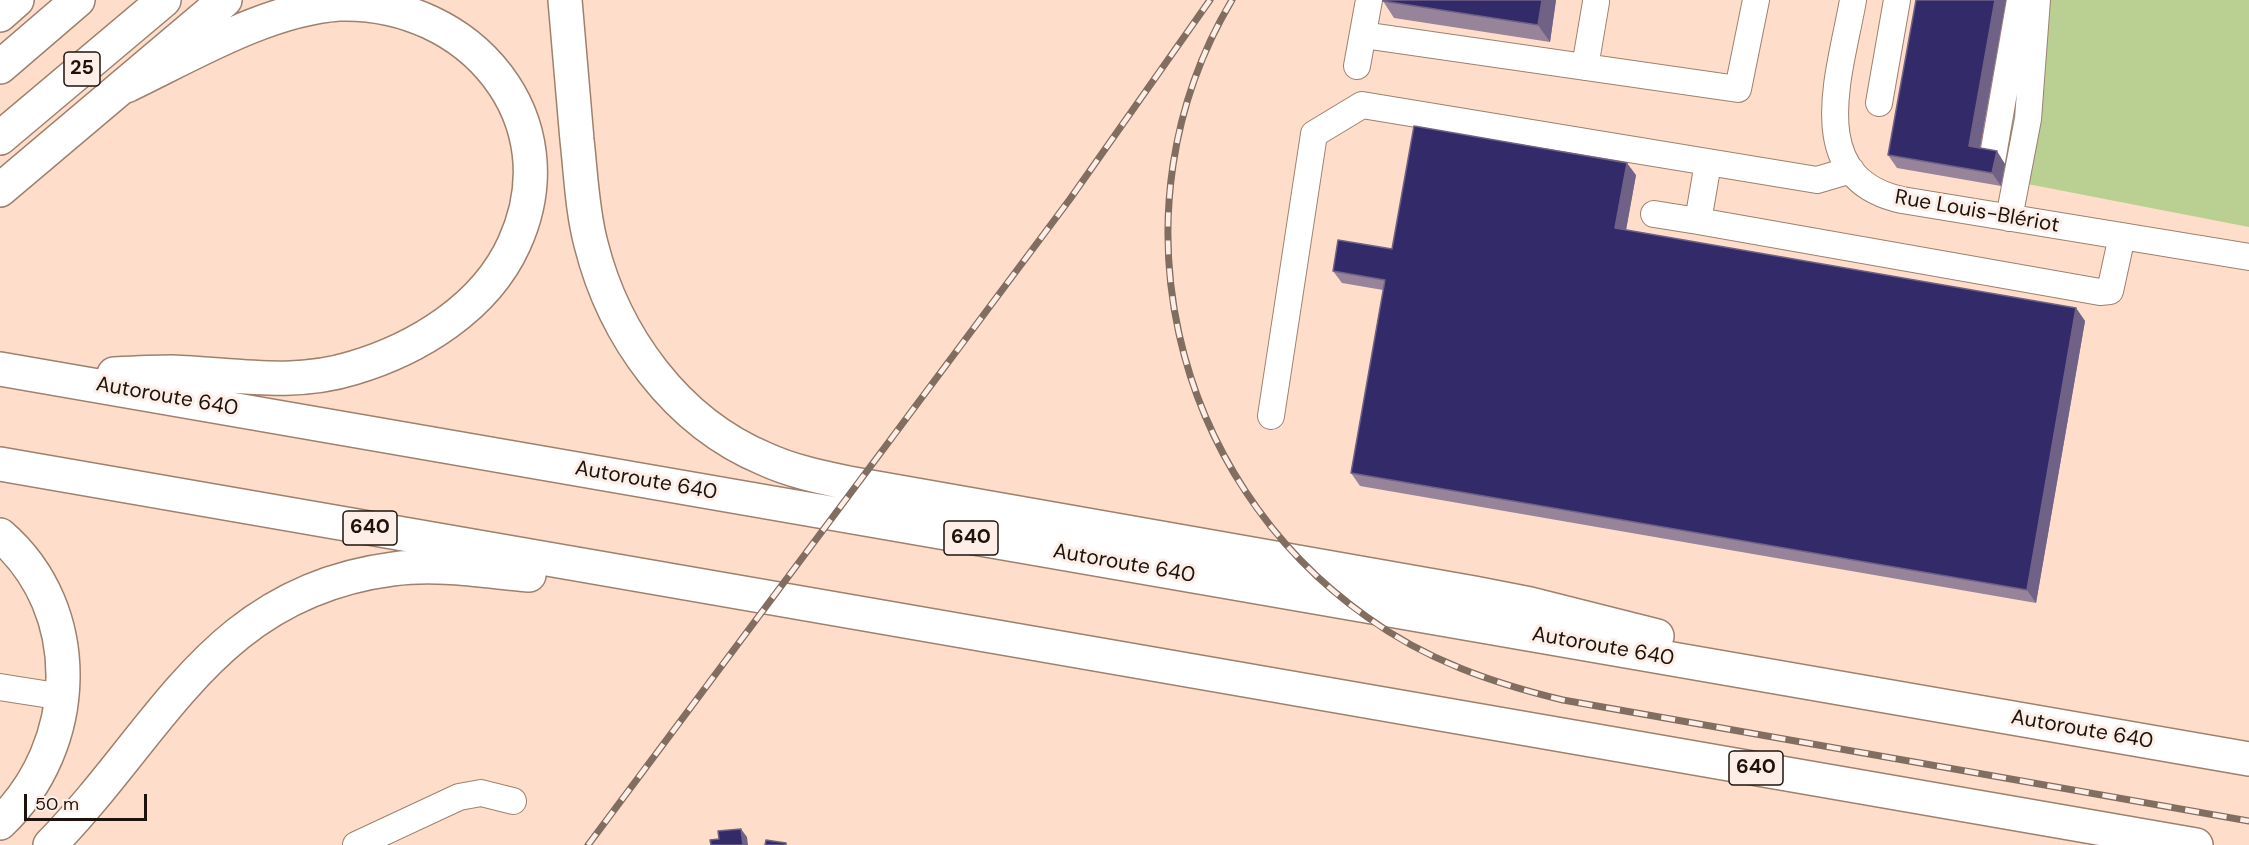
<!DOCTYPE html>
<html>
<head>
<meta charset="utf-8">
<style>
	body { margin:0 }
	#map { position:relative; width:2249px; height:845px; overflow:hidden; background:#fedeca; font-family:"DM Sans",sans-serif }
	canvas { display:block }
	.scale { position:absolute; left:24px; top:794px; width:123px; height:27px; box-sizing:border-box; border:3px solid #1e130c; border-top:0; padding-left:8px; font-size:18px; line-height:21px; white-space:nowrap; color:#1e130c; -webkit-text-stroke:4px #fdefe8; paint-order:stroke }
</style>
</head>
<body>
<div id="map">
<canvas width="2249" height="845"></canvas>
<div class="scale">50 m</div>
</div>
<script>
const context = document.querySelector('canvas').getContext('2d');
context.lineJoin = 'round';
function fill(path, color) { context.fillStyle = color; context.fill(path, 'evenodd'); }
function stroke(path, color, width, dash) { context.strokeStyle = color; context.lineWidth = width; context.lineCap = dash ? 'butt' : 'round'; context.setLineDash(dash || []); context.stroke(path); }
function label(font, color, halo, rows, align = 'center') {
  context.font = font + ' "DM Sans",sans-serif'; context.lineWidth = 6; context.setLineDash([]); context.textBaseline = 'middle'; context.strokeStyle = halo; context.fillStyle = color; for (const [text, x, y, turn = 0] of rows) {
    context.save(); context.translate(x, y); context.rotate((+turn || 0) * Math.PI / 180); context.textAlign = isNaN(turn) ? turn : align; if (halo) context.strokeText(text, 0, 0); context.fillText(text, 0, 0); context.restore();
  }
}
fill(new Path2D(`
	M2050 0H2249V227L2012 181Z`), '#bacf92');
const minor = new Path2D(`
	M1853 0C1841 71 1801 178 1902 200L2249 257
	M1363 35 1738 89 1756 0
	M1357 66 1369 0
	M1585 67 1596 2
	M1879 103 1897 0
	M1992 161 2020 0
	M1708 163 1698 221 2100 292 2110 291 2122 236
	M1654 214 1698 221
	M2009 218 2028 119 2037 0
	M1271 416 1314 134 1362 105 1817 180 1851 170
	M0 687 63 697
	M356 845 459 797 481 793 513 801`);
const highway = new Path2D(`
	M565 0C569 47 573 94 577 140 581 175 582 210 591 244 614 336 676 422 765 459 791 471 820 477 848 483L1474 593 1530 604 1657 636
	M0 15 17 0
	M0 67 78 0
	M0 138 164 0
	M0 190 225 0
	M0 369 2249 759
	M114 374C133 373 153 372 172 372 233 374 292 387 353 368 417 349 485 308 514 244 571 120 471 0 339 4 267 9 191 55 126 86
	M0 464 2196 845
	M0 535C87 610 81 746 0 823
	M50 845C162 731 213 592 393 569 438 563 484 571 529 575`);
stroke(minor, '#9d806e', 28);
stroke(highway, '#9d806e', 36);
stroke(minor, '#fff', 26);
stroke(highway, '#fff', 33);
const rail = new Path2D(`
	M1232 0C1108 208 1170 478 1367 617 1426 660 1492 683 1563 700L2249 821
	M588 845 1070 199 1210 0`);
stroke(rail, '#826e61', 7);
stroke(rail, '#fdefe8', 4.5, [14]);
fill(new Path2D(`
	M1556 0 1550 42 1394 18 1383 1Z
	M1916 0H2006L1980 148 2005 164 2001 186 1897 168 1888 155Z
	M1636 175 1626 230 2076 308 2085 321 2036 603 1360 486 1351 473 1383 290 1342 283 1333 271Z`), '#98849a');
fill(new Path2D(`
	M1542 0H1556L1550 42 1538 25Z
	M1995 0H2006L1978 159 1969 146Z
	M1997 151 2005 164 2001 186 1992 173Z
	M1627 163 1636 175 1624 241 1615 228Z
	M2076 308 2085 321 2036 603 2027 590Z
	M741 829 747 837 748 845H743Z`), '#706186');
const building = new Path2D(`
	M1383 0H1542L1538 25 1383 1Z
	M1916 0H1995L1969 146 1997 151 1992 173 1888 155Z
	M1414 126 1627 163 1615 228 2076 308 2027 590 1351 473 1385 280 1333 271 1338 240 1392 249Z
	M741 829 743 845H711L710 840 719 839 718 831Z
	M766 840 786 843V845H765Z`);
fill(building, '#332b69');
stroke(building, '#706186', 1.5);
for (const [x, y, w] of [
	[82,69,36],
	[370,528,54],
	[971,538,54],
	[1756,768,54]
]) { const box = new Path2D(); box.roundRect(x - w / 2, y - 17, w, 34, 4.5); context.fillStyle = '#fdefe8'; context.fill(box); stroke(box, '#1e130c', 1.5); }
label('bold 20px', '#1e130c', null, [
	["25",82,69],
	["640",370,528],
	["640",971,538],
	["640",1756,768]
]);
label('21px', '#1e130c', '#fdefe8', [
	["Rue Louis-Blériot",1977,212,10],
	["Autoroute 640",167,397,10],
	["Autoroute 640",646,481,10],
	["Autoroute 640",1124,564,10],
	["Autoroute 640",1603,647,10],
	["Autoroute 640",2082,730,10]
]);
</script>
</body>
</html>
